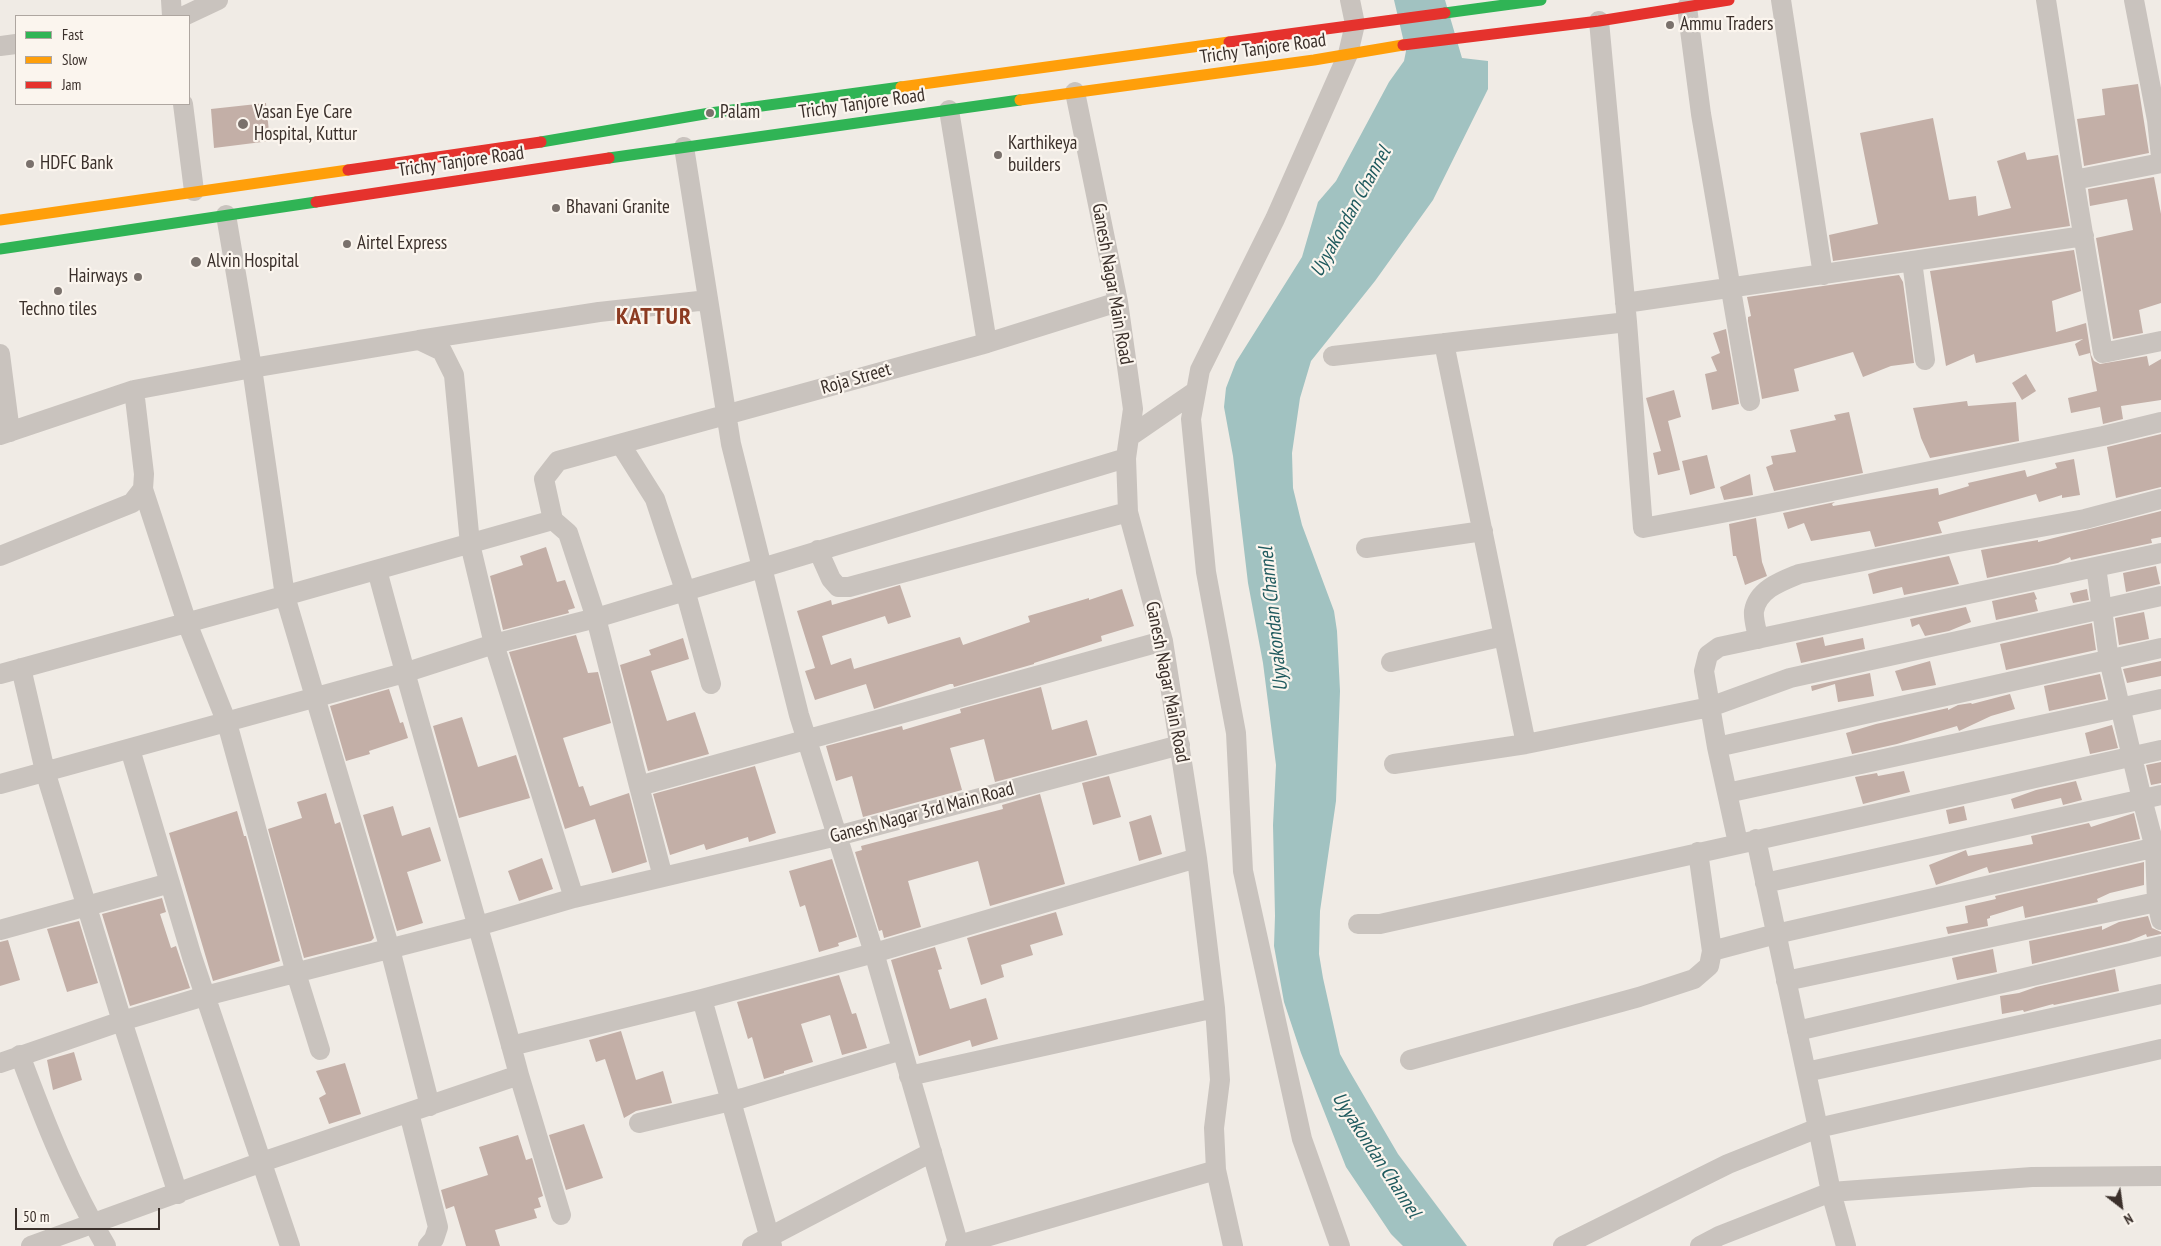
<!DOCTYPE html>
<html>
<head>
<meta charset="utf-8">
<style>
	body { margin:0 }
	#map { position:relative; width:2161px; height:1246px; overflow:hidden; background:#f0ebe5; font-family:"PT Sans Narrow",sans-serif }
	canvas { display:block }
	.legend { position:absolute; left:15px; top:15px; width:175px; height:90px; box-sizing:border-box; background:#fbf5ee; border:1px solid #aea6a0; margin:0; padding:6px 9px; list-style:none; font-size:15px; color:#3b302b }
	.legend li { display:flex; align-items:center; gap:10px; height:25px }
	.legend b { width:25px; border:1px solid #aea6a0 }
	.north { position:absolute; left:2096px; top:1181px; width:50px; height:50px; -webkit-text-stroke:4px #fbf5ee; paint-order:stroke; rotate:150deg; font-size:14px; font-weight:700; line-height:20px; text-align:center; color:#3b302b }
	.north::after { content:''; display:block; margin:auto; width:18px; height:22px; background:#3b302b; clip-path:polygon(50% 0,100% 100%,50% 72%,0 100%) }
	.scale { position:absolute; left:15px; top:1208px; width:145px; height:22px; box-sizing:border-box; border:2px solid #3b302b; border-top:0; padding-left:6px; font-size:15px; line-height:18px; white-space:nowrap; color:#3b302b; -webkit-text-stroke:4px #fbf5ee; paint-order:stroke }
</style>
</head>
<body>
<div id="map">
<canvas width="2161" height="1246"></canvas>
<ul class="legend">
<li><b style="height:6px;background:#30b455"></b>Fast</li>
<li><b style="height:6px;background:#ff9f0a"></b>Slow</li>
<li><b style="height:6px;background:#e5322d"></b>Jam</li>
</ul>
<div class="north">N</div>
<div class="scale">50 m</div>
</div>
<script>
const context = document.querySelector('canvas').getContext('2d');
context.lineJoin = 'round';
function fill(path, color) { context.fillStyle = color; context.fill(path, 'evenodd'); }
function stroke(path, color, width, dash) { context.strokeStyle = color; context.lineWidth = width; context.lineCap = dash ? 'butt' : 'round'; context.setLineDash(dash || []); context.stroke(path); }
function label(font, color, halo, rows, align = 'center') {
  context.font = font + ' "PT Sans Narrow",sans-serif'; context.lineWidth = 4.5; context.setLineDash([]); context.textBaseline = 'middle'; context.strokeStyle = halo; context.fillStyle = color; for (const [text, x, y, turn = 0] of rows) {
    context.save(); context.translate(x, y); context.rotate((+turn || 0) * Math.PI / 180); context.textAlign = isNaN(turn) ? turn : align; if (halo) context.strokeText(text, 0, 0); context.fillText(text, 0, 0); context.restore();
  }
}
fill(new Path2D(`
	M1394 0H1445L1462 58 1488 61V89L1433 200 1375 281 1311 361 1300 398 1292 453 1293 488 1302 525 1334 611 1337 631 1340 691 1336 801 1320 911 1319 954 1323 978 1340 1054 1350 1072 1398 1154 1467 1246H1403L1391 1234 1346 1167 1301 1053 1284 1002 1274 946 1275 916 1273 825 1276 765 1263 663 1248 583 1233 456 1224 407 1226 388 1236 362 1302 257 1318 202 1336 181 1389 82 1404 61 1406 51Z`), '#a1c2c1');
fill(new Path2D(`
	M2138 84 2149 153 2084 166 2077 119 2105 115 2102 89Z
	M266 103 270 141 214 148 211 109Z
	M1933 118 1949 200 1976 196 1978 216 2011 208 1997 161 2025 152 2027 160 2058 155 2070 226 1833 261 1829 235 1878 224 1860 133Z
	M2154 177 2161 214V303L2139 310 2143 333 2113 339 2096 238 2133 230 2127 199 2090 206 2088 189Z
	M2074 250 2081 291 2052 301 2056 332 2086 323 2091 355 2094 361 2100 364 2147 356 2149 366 2161 359V400L2121 406 2123 419 2103 424 2100 407 2071 413 2068 398 2097 391 2090 353 2079 356 2075 344 2083 339 1976 363 1974 354 1946 366 1930 271Z
	M1899 275 1903 282 1914 363 1891 366 1863 377 1853 352 1794 369 1799 391 1762 399 1748 321V317L1751 316 1747 297Z
	M1726 329 1739 404 1712 410 1705 374 1717 371 1711 357 1720 353 1713 333Z
	M2026 374 2036 391 2022 400 2012 383Z
	M1674 390 1681 417 1668 421 1680 470 1658 475 1653 453 1661 451 1646 398Z
	M1967 401 1968 406 2016 402 2019 441 1930 458 1921 438 1913 408Z
	M1849 412 1863 473 1774 491 1766 467 1773 464 1771 456 1796 452 1790 430 1836 420 1834 415Z
	M2161 434V487L2116 498 2107 447Z
	M1707 455 1715 488 1690 495 1682 461Z
	M2074 459 2080 495 2062 498V495L2039 502 2036 494 1938 522 1942 533 1875 547 1870 531 1811 541 1804 523 1788 529 1783 513 1835 502 1832 504 1833 506 1938 488 1939 495 1969 486 1968 483 2025 470 2027 477 2057 468 2055 463Z
	M1750 474 1753 495 1724 500 1720 487Z
	M2161 511V537L2151 539 2152 543 2071 560 2070 557 2058 563 1987 578 1981 550 2038 540V542Z
	M1756 518 1762 562 1767 576 1745 585 1736 556H1733L1729 524Z
	M546 547 557 582 565 580 575 608 568 610 569 613 503 630 490 576 523 565 520 556Z
	M1949 556 1959 584 1904 595 1902 587 1873 594 1868 574 1881 570Z
	M2156 566 2160 584 2126 592 2123 573Z
	M900 585 911 617 888 624 885 616 822 636 831 665 851 658 854 669 960 637 963 645 1030 622 1028 616 1089 598V600L1122 589 1134 626 1101 636 1102 641 1034 663V664L954 687 953 684H950L874 709 866 684 815 700 805 671 815 668 797 611 831 600 832 605Z
	M2087 589 2089 600 2073 603 2070 593Z
	M2034 592 2037 599 2035 600 2038 611 1996 620 1992 601Z
	M1966 607 1971 622 1949 631 1925 636 1919 624 1912 627 1910 619Z
	M2144 612 2149 639 2119 645 2115 618Z
	M2092 623 2096 650 2006 670 2000 644Z
	M576 635 588 673 598 672 611 723 563 738 579 787 583 786 590 806 629 793 647 862 612 873 595 819 565 829 509 652Z
	M1823 637 1825 646 1863 638 1865 649 1801 663 1796 643Z
	M683 638 689 659 651 671 667 721 695 712 709 754 648 771 620 665 651 655 649 650Z
	M1930 661 1936 685 1902 691 1895 671Z
	M2161 661V676L2127 683 2123 669Z
	M1870 673 1874 696 1838 702 1835 684 1812 691 1811 686Z
	M2100 674 2106 699 2049 711 2044 686Z
	M1041 687 1052 730 1087 720 1097 755 995 782 984 739 950 748 962 790 863 817 852 776 836 781 826 746 902 726 903 730 961 713 960 709Z
	M389 689 400 723 403 722 408 738 369 751 370 754 346 761 330 706Z
	M2010 694 2015 709 1991 716 1959 731 1957 726 1897 744 1852 754 1846 733 1876 724 1948 708V710L1958 705 1971 703 1972 704Z
	M462 717 478 767 516 755 530 798 459 818 433 726Z
	M2112 725 2118 748 2090 754 2085 733Z
	M2161 762V783L2151 785 2146 765Z
	M755 766 776 833 749 842 748 837 706 850 704 844 670 855 653 794Z
	M1904 771 1910 792 1863 804 1855 777 1877 773 1878 776Z
	M1109 776 1121 817 1093 825 1082 783Z
	M2076 781 2082 800 2063 805 2061 798 2014 809 2011 799 2036 790Z
	M326 793 335 824 340 822 374 938 371 941 304 958 268 829 302 818 297 802Z
	M1040 794 1065 884 990 906 978 861 908 881 921 927 884 938 882 930 879 931 855 852 862 850 861 846 1003 809 1002 805Z
	M393 806 402 836 430 827 441 861 407 872 423 923 397 931 363 815Z
	M1964 806 1967 820 1949 824 1946 810Z
	M237 811 244 836H246L280 961 213 981 169 833Z
	M2134 813 2140 839 1989 873 1987 867 1936 885 1929 865 1966 850 1968 856 2033 844 2031 836 2089 823 2091 827Z
	M1151 815 1162 854 1139 861 1129 822Z
	M542 858 553 889 519 901 508 871Z
	M832 859 857 937 838 943 839 946 819 952 805 905 800 907 789 871Z
	M2144 862V885L2110 893 2097 899 2098 902 2025 918 2023 906 1990 916V918L1987 919 1988 926 1948 934 1946 927 1968 923 1965 906 1996 899 1995 896Z
	M162 898 166 912 160 914 171 948 176 946 190 988 130 1006 102 914Z
	M1056 912 1063 935 1030 945 1033 955 1001 965 1004 977 981 985 967 938Z
	M2148 916 2152 928 2161 932V934L2147 937 2146 934 2129 941 2032 964 2029 941 2102 926V930L2119 922Z
	M79 921 98 983 67 992 47 929Z
	M8 940 20 980 0 986V942Z
	M935 947 942 969 938 970 950 1009 986 998 998 1039 972 1047 970 1040 919 1056 891 960Z
	M1993 949 1997 972 1957 980 1952 958Z
	M2115 969 2119 991 2054 1005 2053 1004 2024 1012 2023 1010 2002 1014 2000 996 2019 993 2036 987Z
	M839 975 852 1014 856 1013 867 1048 842 1055 830 1015 801 1024 813 1062 784 1071V1073L764 1079 752 1037 748 1039 737 1002Z
	M621 1031 636 1080 663 1071 672 1103 636 1111 624 1118 605 1059 596 1062 589 1040Z
	M74 1052 82 1080 53 1090 47 1060Z
	M345 1063 361 1114 329 1124 319 1098 326 1094 316 1071Z
	M584 1124 603 1178 566 1190 549 1135Z
	M518 1135 526 1160 532 1158 543 1196 538 1198 541 1207 534 1209 537 1218 495 1230 500 1246H466L454 1206 446 1209 441 1190 488 1175 479 1147Z`), '#c3afa7');
stroke(new Path2D(`
	M171 0 172 16
	M1781 0 1823 275
	M2046 0 2074 180
	M2134 0 2157 120 2161 157
	M1687 7 1701 114 1750 401
	M184 16 218 0
	M0 46 16 44
	M1075 92 1118 302 1133 409 1126 458 1128 512 1163 641 1197 858 1215 1008 1220 1080 1214 1128 1216 1170 1233 1246
	M183 104 194 191
	M949 110 987 343
	M684 147 731 444 799 715 875 956 959 1246
	M2161 163 2074 180 2103 353 2161 341
	M226 215 252 368 285 596 390 949 430 1106
	M1912 261 1925 360
	M1625 303 2084 236
	M1627 322 1643 528 1743 509 2103 436 2161 422
	M419 340 599 312 708 300
	M1444 343 1526 744
	M0 354 10 432
	M1333 356 1627 322 1599 21
	M134 390 252 368 419 340 442 351 454 375 470 544 494 644 574 898
	M0 435 134 390 144 474 143 489 132 503 0 556
	M1129 437 1196 391
	M621 445 655 499 685 590 711 684
	M143 489 187 623 227 723 296 973 320 1050
	M553 520 544 479 558 461 987 343 1118 302
	M1366 548 1483 531
	M818 550 831 579 838 587H849L1128 512
	M2096 567 2109 660 2142 799 2155 848 2157 902 2161 920
	M377 570C422 739 474 906 519 1075
	M1758 639C1757 630 1753 619 1754 611 1758 589 1782 581 1799 574L1958 542 2085 519 2161 499
	M1391 662 1504 636
	M21 668 45 771 122 1021 178 1194
	M0 674 266 601 553 520 568 533 596 618 639 786 1163 641
	M1717 747 2161 648
	M130 749 192 957 290 1246
	M1394 764 1526 744 1710 707 1790 678 2161 596
	M0 784 404 673 494 644 596 618 1126 458
	M639 786 663 877
	M1727 793 2161 699
	M1756 839 1818 1128 2161 1049
	M1738 843 1717 747 1704 671 1708 655 1719 647 2161 553
	M1765 883 2161 795
	M1358 924H1380L2161 750
	M0 930 170 883
	M1712 951 1776 934 2161 846
	M1786 981 2161 901
	M702 999 772 1246
	M1797 1031 2161 946
	M511 1046 702 999 874 953 1197 858
	M20 1055C44 1120 70 1186 106 1246
	M1410 1060 1639 997 1694 979 1709 966 1712 951 1698 852
	M0 1063 122 1021 205 996 478 926 574 898 837 836 1180 745
	M1806 1072 2161 994
	M909 1076 1215 1008
	M409 1113 438 1227 434 1239 428 1246
	M639 1123 743 1098 902 1050
	M31 1246 262 1162 519 1075 561 1215
	M752 1246 932 1152
	M955 1246 1216 1170
	M1340 1246 1302 1139 1243 871 1236 733 1206 572 1191 419 1200 370 1275 219 1348 54 1355 24 1350 0
	M1563 1246 1728 1164 1818 1128 1831 1192 2032 1177 2161 1176
	M1700 1246 1719 1236 1831 1192 1846 1246`), '#c9c3be', 20);
stroke(new Path2D(`
	M1445 13 1541 0
	M541 142 710 113 901 87
	M609 158 1020 100
	M0 249 316 202`), '#30b455', 11);
stroke(new Path2D(`
	M901 87 1229 42
	M1020 100 1314 60 1403 45
	M0 220 348 170`), '#ff9f0a', 11);
stroke(new Path2D(`
	M1229 42 1445 13
	M1403 45 1599 21 1729 0
	M348 170 541 142
	M316 202 609 158`), '#e5322d', 11);
for (const [x, y, r, color] of [
	[1670,25,5,"#7a716c"],
	[710,113,5,"#7a716c"],
	[243,124,6,"#7a716c"],
	[998,155,5,"#7a716c"],
	[30,164,5,"#7a716c"],
	[556,208,5,"#7a716c"],
	[347,244,5,"#7a716c"],
	[196,262,6,"#7a716c"],
	[138,277,5,"#7a716c"],
	[58,291,5,"#7a716c"]
]) { const dot = new Path2D(); dot.arc(x, y, r, 0, 2 * Math.PI); context.fillStyle = color; context.fill(dot); stroke(dot, '#fbf5ee', 2); }
label('19px', '#3b302b', '#fbf5ee', [
	["Ammu Traders",1680,25],
	["Vasan Eye Care",254,113],
	["Hospital, Kuttur",254,135],
	["Palam",720,113],
	["Karthikeya",1008,144],
	["builders",1008,166],
	["HDFC Bank",40,164],
	["Bhavani Granite",566,208],
	["Airtel Express",357,244],
	["Alvin Hospital",207,262],
	["Hairways",128,277,"right"],
	["Techno tiles",58,310,"center"]
], 'left');
label('19px', '#3b302b', '#fbf5ee', [
	["Trichy Tanjore Road",1263,49,-8],
	["Trichy Tanjore Road",862,104,-8],
	["Trichy Tanjore Road",461,162,-8],
	["Ganesh Nagar Main Road",1112,284,80],
	["Roja Street",856,379,-16],
	["Ganesh Nagar Main Road",1167,682,79],
	["Ganesh Nagar 3rd Main Road",922,813,-15]
]);
label('italic 20px', '#1f5a5e', '#fbf5ee', [
	["Uyyakondan Channel",1351,212,-61],
	["Uyyakondan Channel",1274,619,-96],
	["Uyyakondan Channel",1376,1155,57]
]);
context.letterSpacing = '1px';
label('bold 24px', '#8c3b22', '#fbf5ee', [
	["KATTUR",654,317]
]);
context.letterSpacing = '0px';
</script>
</body>
</html>
